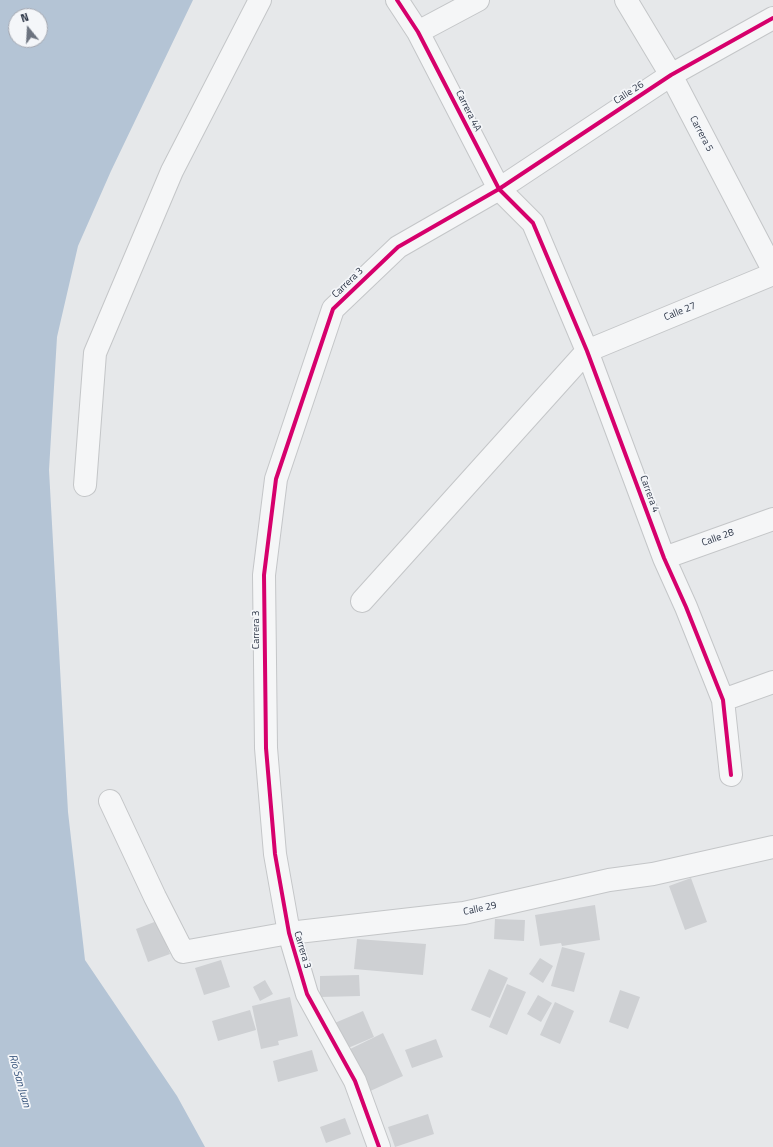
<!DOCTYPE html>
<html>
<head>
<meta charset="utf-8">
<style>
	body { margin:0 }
	#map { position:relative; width:773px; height:1147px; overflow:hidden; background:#e6e8ea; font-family:"Titillium Web",sans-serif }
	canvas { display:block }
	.north { position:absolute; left:8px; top:8px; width:40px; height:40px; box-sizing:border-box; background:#f4f6f9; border:1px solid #a4a8b1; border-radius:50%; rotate:342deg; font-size:11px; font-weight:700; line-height:16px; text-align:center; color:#2b3445 }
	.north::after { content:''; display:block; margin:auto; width:14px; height:18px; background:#6c737f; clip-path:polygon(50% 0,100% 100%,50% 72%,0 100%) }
</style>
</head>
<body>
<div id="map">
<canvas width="773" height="1147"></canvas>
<div class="north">N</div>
</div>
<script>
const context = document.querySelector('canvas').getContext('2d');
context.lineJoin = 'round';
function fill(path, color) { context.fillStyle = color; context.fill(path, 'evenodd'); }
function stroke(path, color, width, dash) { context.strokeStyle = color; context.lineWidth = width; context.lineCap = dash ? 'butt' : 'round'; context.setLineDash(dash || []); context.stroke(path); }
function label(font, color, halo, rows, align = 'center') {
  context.font = font + ' "Titillium Web",sans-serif'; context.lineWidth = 3.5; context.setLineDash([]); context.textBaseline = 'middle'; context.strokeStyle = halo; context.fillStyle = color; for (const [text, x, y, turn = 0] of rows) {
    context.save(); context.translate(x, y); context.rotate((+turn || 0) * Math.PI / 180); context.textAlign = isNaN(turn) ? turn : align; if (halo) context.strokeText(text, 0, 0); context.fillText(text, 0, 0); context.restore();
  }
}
fill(new Path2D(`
	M0 0H193L111 171 78 246 57 337 49 470 68 812 85 960 177 1096 205 1147H0ZM16 16H40V40H16Z`), '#b4c4d5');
fill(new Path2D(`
	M691 878 707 922 685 930 669 886Z
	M595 905 600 940 562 946 561 943 540 946 535 915Z
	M495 919 525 920 524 941 494 939Z
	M157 921 170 954 148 962 136 929Z
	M357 939 426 944 423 975 354 969Z
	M562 947 585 953 574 992 551 986Z
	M540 958 553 966 543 983 529 974Z
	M221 960 230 987 204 995 195 968Z
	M489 969 508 978 490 1018 471 1010Z
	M359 975 360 996 320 997V976Z
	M265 980 273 994 260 1001 253 987Z
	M507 984 526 992 507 1035 489 1027Z
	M620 990 640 997 628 1029 609 1022Z
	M538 995 552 1003 541 1022 527 1014Z
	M290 997 298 1036 278 1041 279 1045 261 1049 252 1006Z
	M555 1002 574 1011 560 1044 540 1035Z
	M250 1010 256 1030 218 1041 212 1021Z
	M363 1011 374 1037 341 1051 330 1025Z
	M383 1033 403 1076 366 1093 346 1051Z
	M436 1039 443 1057 412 1068 405 1050Z
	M312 1050 318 1071 278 1082 273 1061Z
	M428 1114 434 1134 395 1147 388 1127Z
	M345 1118 351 1134 326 1143 320 1127Z`), '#ced0d3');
const minor = new Path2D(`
	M397 0 418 32 499 189 533 223 587 351 664 558 686 607 723 700 731 775
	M626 0 671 75 773 270
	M418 32 478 0
	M85 485 95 353 172 171 260 0
	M664 558 773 519
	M362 601 587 351 773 274
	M723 700 773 682
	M110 801 155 897 183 952 289 933 464 913 609 880 653 874 773 847
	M379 1147 355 1081 307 994 289 933 275 854 266 748 264 575 276 479 333 309 398 247 499 189 671 75 773 18`);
stroke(minor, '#c4c6c8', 24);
stroke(minor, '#f5f6f7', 22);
stroke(new Path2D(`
	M397 0 418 32 499 189 533 223 587 351 664 558 686 607 723 700 731 775
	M379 1147 355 1081 307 994 289 933 275 854 266 748 264 575 276 479 333 309 398 247 499 189 671 75 773 18`), '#d6006c', 4);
label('10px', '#2b3445', '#f4f6f9', [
	["Calle 26",629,93,-33],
	["Carrera 4A",468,111,63],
	["Carrera 5",701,134,62],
	["Carrera 3",348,283,-44],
	["Calle 27",680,312,-22],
	["Carrera 4",649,494,70],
	["Calle 28",718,538,-20],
	["Carrera 3",257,630,-90],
	["Calle 29",480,909,-12],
	["Carrera 3",302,950,74]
]);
label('italic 11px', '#34527a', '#f4f6f9', [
	["Río San Juan",19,1081,74]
]);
</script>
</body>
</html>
